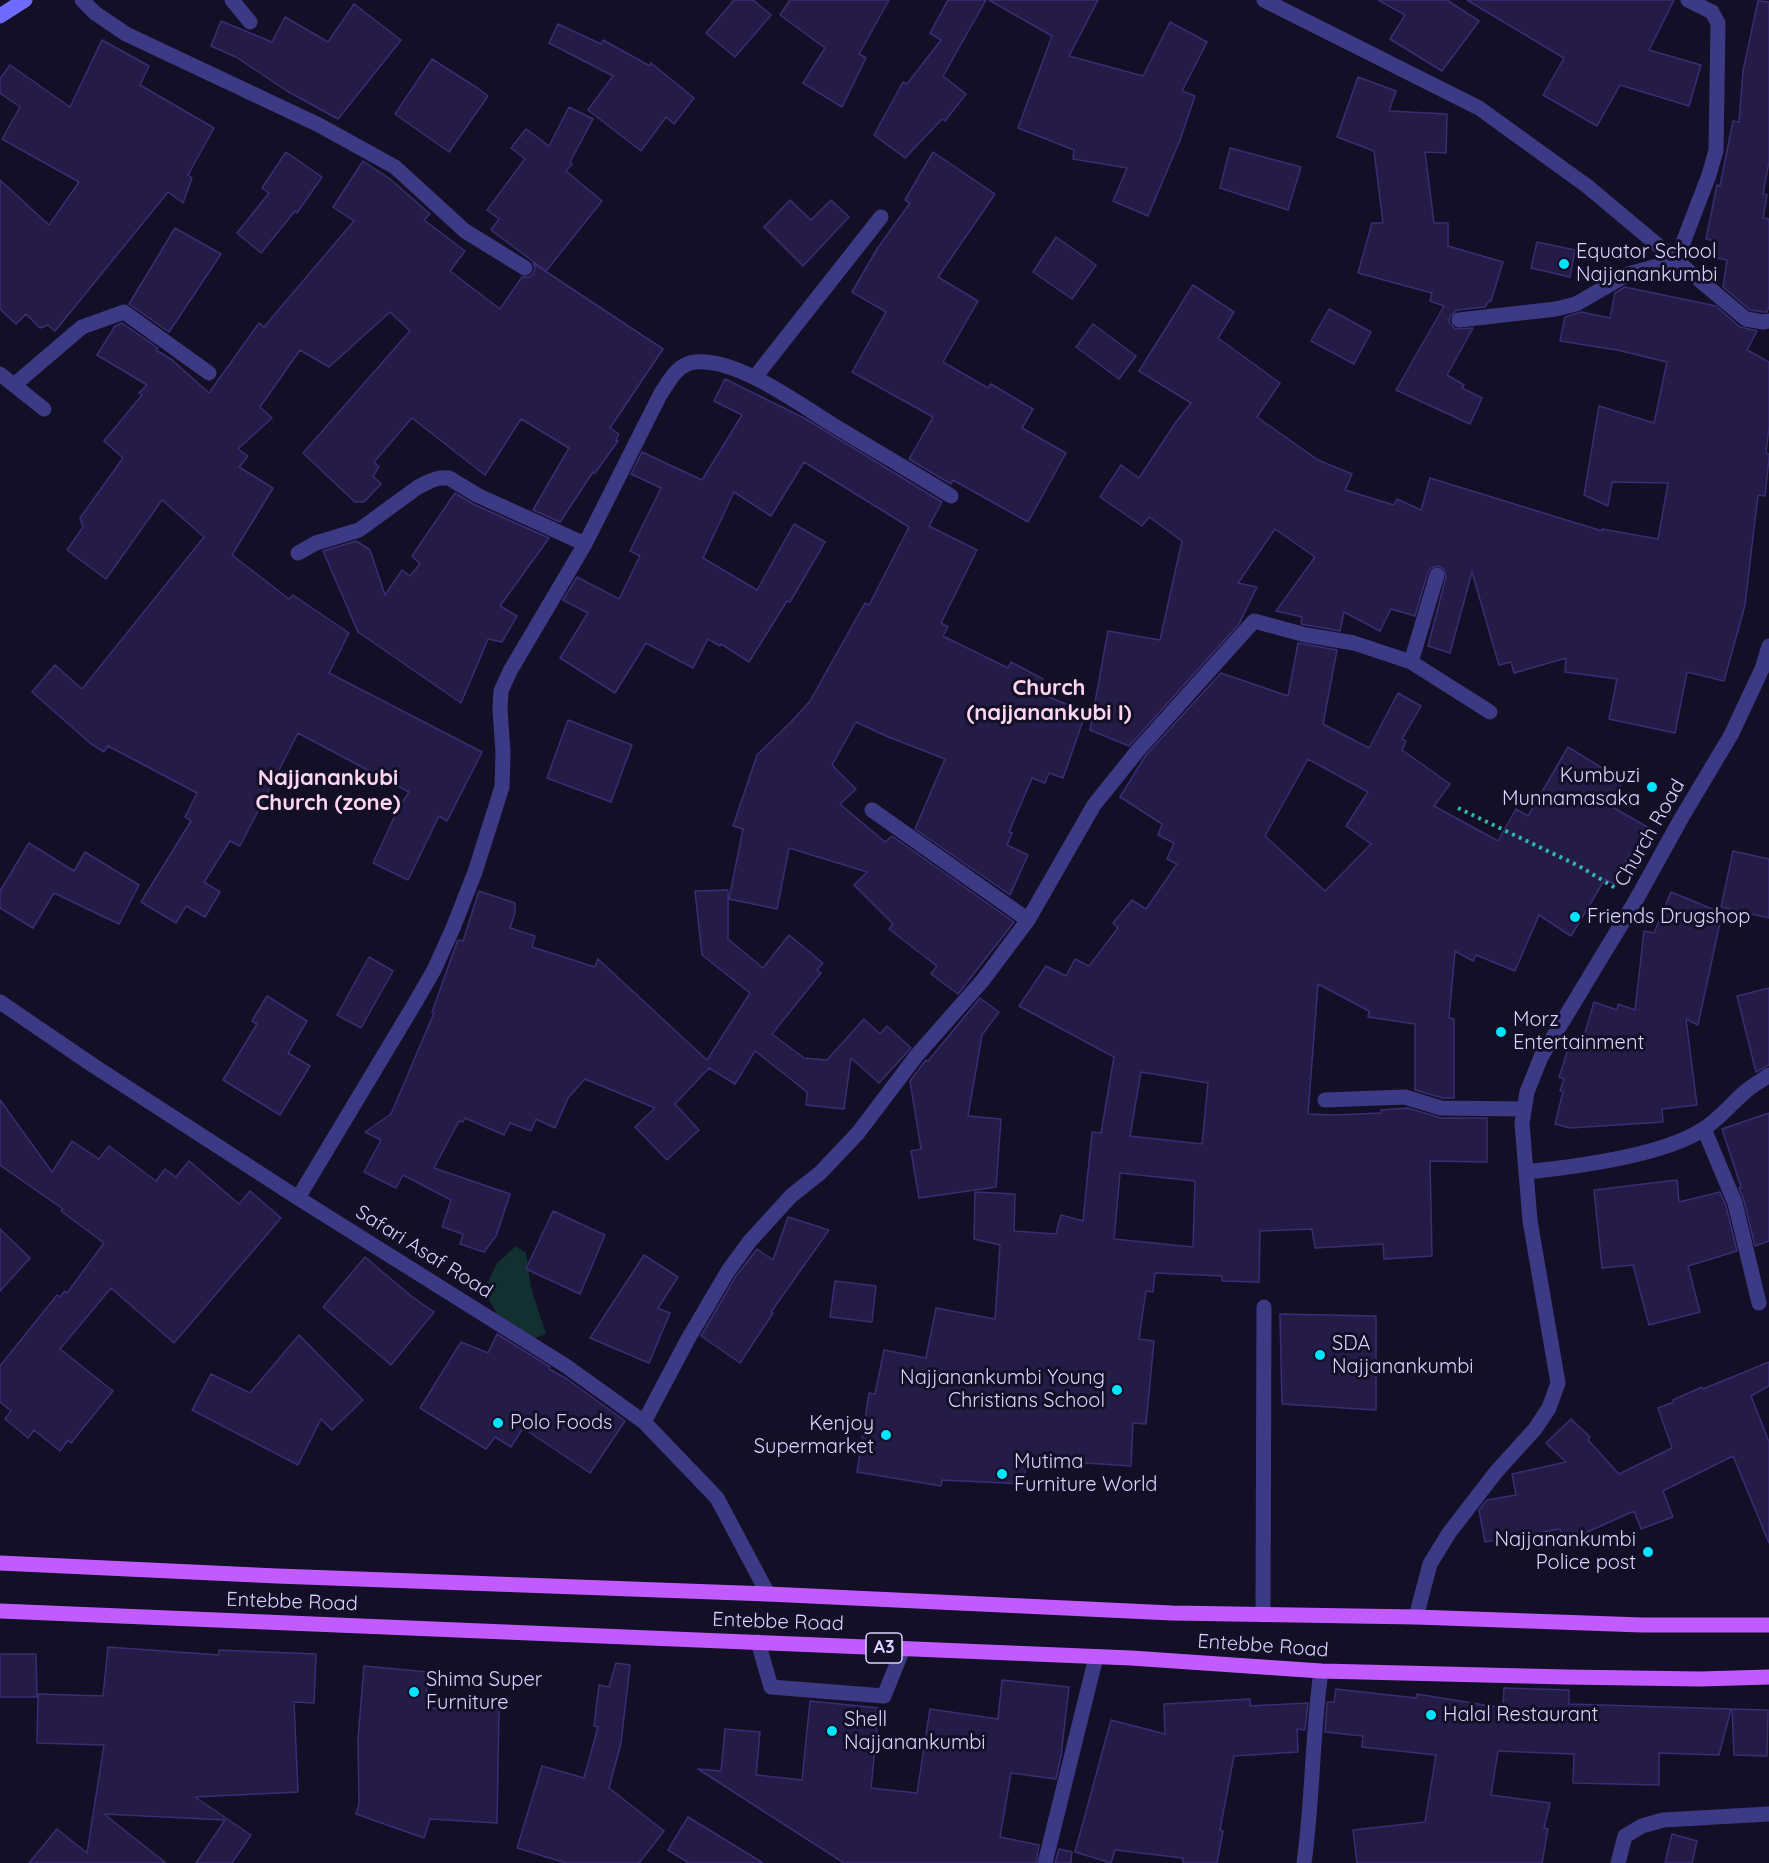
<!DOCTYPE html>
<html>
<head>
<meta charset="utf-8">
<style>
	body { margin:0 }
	canvas { display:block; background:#130f26 }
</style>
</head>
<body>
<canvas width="1769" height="1863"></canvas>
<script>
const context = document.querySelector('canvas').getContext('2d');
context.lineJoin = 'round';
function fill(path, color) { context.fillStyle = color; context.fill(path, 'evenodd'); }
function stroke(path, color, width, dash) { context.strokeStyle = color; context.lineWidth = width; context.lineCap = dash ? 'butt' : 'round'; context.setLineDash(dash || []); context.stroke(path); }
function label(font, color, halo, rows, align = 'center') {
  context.font = font + ' Quicksand,sans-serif'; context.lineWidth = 6; context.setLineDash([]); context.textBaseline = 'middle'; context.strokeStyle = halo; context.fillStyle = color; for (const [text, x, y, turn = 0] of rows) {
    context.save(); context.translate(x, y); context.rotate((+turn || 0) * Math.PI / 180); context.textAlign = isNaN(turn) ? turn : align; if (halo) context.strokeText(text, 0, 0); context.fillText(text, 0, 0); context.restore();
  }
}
fill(new Path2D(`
	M516 1246 526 1253 531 1288 546 1334 535 1338 499 1317 484 1291 497 1263Z`), '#12302f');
const building = new Path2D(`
	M734 0H753L771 15 735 57 706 33Z
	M790 0H889L859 54 866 58 842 107 803 83 825 48 780 15Z
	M948 0H986L943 76 966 94 945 121 942 119 905 158 874 135 903 82 907 84 941 40 930 33Z
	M989 0H1098L1069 56 1143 76 1170 22 1207 42 1182 91 1195 96 1180 140 1148 216 1113 201 1127 168 1073 159 1074 150 1018 128 1052 36Z
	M1378 0H1447L1479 21 1442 71 1390 39 1405 15Z
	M1467 0H1674L1649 50 1701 65 1689 106 1620 85 1597 126 1543 95 1564 58Z
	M1758 1 1769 2V162L1763 194 1767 195 1763 218 1769 219V307L1767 312H1763L1750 310 1723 287 1727 260 1712 257 1715 241 1706 239 1717 185 1720 186 1733 121 1739 122 1743 71Z
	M354 4 401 40 338 119 287 91 236 57 211 46 221 21 272 42 285 17 328 42Z
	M558 24 601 44 603 40 650 66 651 63 694 98 674 124 666 117 641 151 588 110 613 76 549 43Z
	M102 40 149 66 140 85 214 128 188 175 192 178 183 203 168 192 55 331 48 325 40 328 26 314 16 324 0 309V180L49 225 79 182 2 139 20 107 0 93V79L10 65 70 107Z
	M432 59 479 89 488 96 449 152 395 114Z
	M1358 77 1396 91 1389 111 1447 114 1446 153 1425 152 1434 223H1448V246L1503 262 1491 301H1489L1485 307 1457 310 1450 317 1449 322 1455 329 1473 328 1447 375 1464 385 1462 388 1482 398 1470 424 1396 390 1444 306 1430 301 1432 293 1358 273 1372 223H1383L1374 151 1337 137Z
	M569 107 593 119 570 162 572 164 566 171 602 201 546 271 491 230 499 219 487 210 525 159 511 148 526 129 549 146Z
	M1230 148 1301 167 1288 210 1220 188Z
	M286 152 322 177 297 213 295 211 261 253 237 233 269 193 262 188Z
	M933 152 995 194 938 277 978 301 943 362 988 388 991 384 1033 409 1022 428 1066 453 1028 522 953 480 951 484 909 459 933 417 852 372 886 312 852 292 877 249 910 203 905 200Z
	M363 161 390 179 430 214 424 220 465 251 450 271 500 309 522 277H529L533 274 535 268 533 263 663 349 610 428 619 434 616 440 618 441 595 473 593 472 560 522 533 510 569 448 521 419 485 475 412 418 374 462 379 467 373 476 381 484 364 502H355L303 453 410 331 390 312 329 367 300 350 260 407 272 418 238 449 248 456 239 467 273 488 232 555 289 599 293 595 349 633 329 673 482 752 447 821 439 816 408 880 373 863 398 809 409 792 298 733 240 846 230 841 204 882 220 892 205 917 186 906 176 923 141 902 191 821 185 817 197 793 108 746 104 752 90 743 32 692 55 665 82 689 204 537 162 500 106 579 67 550 83 527 80 518 123 458 104 441 142 395 139 393 147 385 97 355 115 326 122 323 158 348 156 350 172 360 209 393 259 323 264 327 354 221 333 207Z
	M790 200 811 220 831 200 849 217 803 266 764 227Z
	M175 228 221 254 169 332 129 304Z
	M1056 237 1096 265 1072 299 1033 272Z
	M1537 242 1575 250 1570 277 1531 268Z
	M1193 285 1234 312 1218 338 1280 383 1257 417 1318 460 1352 474 1345 490 1394 505 1397 499 1421 510 1430 478 1602 531V529L1658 539 1668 483 1612 482 1608 506 1584 495 1599 406 1654 423 1667 362 1617 350 1560 341 1565 317 1581 312 1610 318 1615 293 1625 287 1716 306 1740 327 1757 331 1747 350 1769 362V427L1766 453 1769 454V458L1765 496 1758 495 1745 605 1724 681 1687 672 1675 733 1609 719 1617 679 1565 672 1566 658 1514 673 1511 662 1499 665 1472 572 1450 653 1428 646 1446 577 1444 569 1439 566 1431 568 1428 572 1415 616 1391 609 1380 631 1344 612 1340 631 1301 624 1302 617 1276 611 1315 557 1275 529 1238 583 1257 587 1239 624 1129 746 1090 730 1108 631 1160 640 1182 541 1149 517 1142 526 1100 497 1121 465 1139 478 1176 422 1191 403 1139 371Z
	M1329 309 1371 332 1354 364 1311 341Z
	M1093 324 1136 356 1119 379 1076 347Z
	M725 379 804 418 942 502 929 526 977 550 941 623 948 627 943 636 1008 668 1011 662 1043 679 1036 692 1086 712 1063 778 1049 773 1045 783 1032 778 1009 832 1012 833 1007 845 1028 855 1010 895 915 829 945 759 886 736 856 722 832 765 856 789 840 804 885 842 892 836 1014 922 958 994 931 974 937 966 889 929 893 924 854 885 867 872 789 848 777 909 729 899 743 829 733 826 757 755 791 722 810 701 865 603 869 605 909 527 804 462 771 516 734 492 703 558 757 590 794 524 825 542 790 602 787 601 749 662 721 644 720 646 708 639 693 668 646 643 615 693 560 658 588 613 563 600 577 577 619 599 640 556 630 551 661 488 631 474 642 452 702 480 742 415 714 401Z
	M455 493 473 504 549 538 500 606 517 616 502 642 488 639 461 703 358 632 323 551 356 541 370 550 385 595 402 570 410 576 420 564 412 556Z
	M1298 643 1337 650 1323 724 1369 748 1398 693 1421 706 1402 739 1406 741 1402 750 1450 784 1434 806 1498 841 1516 809 1528 816 1568 747 1623 781 1609 805 1649 828 1636 854 1631 852 1614 884 1605 879 1571 936 1539 915 1515 971 1476 955 1473 961 1455 951 1449 1018 1454 1019V1098H1443L1415 1090V1024L1368 1017 1369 1011 1318 984 1308 1114 1335 1115 1381 1113V1110L1408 1108 1441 1118H1487V1162L1430 1161 1432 1256 1384 1259 1383 1244 1315 1248 1312 1229 1260 1231 1259 1282 1222 1281V1276L1155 1273 1153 1292 1146 1291 1139 1339 1154 1341 1146 1424 1133 1423 1131 1466 1026 1459 1025 1484 942 1480 941 1486 857 1472 869 1393 875 1394 884 1350 926 1358 936 1308 995 1319 1000 1245 974 1239 975 1192 1015 1194 1014 1231 1056 1234 1061 1215 1083 1221 1092 1132 1101 1133 1114 1057 1019 1006 1046 966 1066 976 1075 959 1089 966 1118 928 1113 923 1132 900 1146 909 1177 864 1167 859 1174 843 1158 835 1162 824 1120 797 1146 755 1221 673 1288 696ZM1308 759 1368 792 1346 826 1371 844 1325 891 1265 836ZM1141 1072 1208 1083 1202 1144 1130 1136ZM1120 1173 1195 1181 1193 1247 1114 1239Z
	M568 720 632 745 611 802 547 778Z
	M29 843 74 871 85 852 139 885 119 924 54 893 33 928 0 908V891Z
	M1733 851 1769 859V918L1721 907Z
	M728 890V939L763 968 789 935 823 963 817 970 821 973 772 1034 804 1058 827 1060 864 1019 880 1034 887 1026 911 1048 879 1083 851 1058 844 1109 806 1105 807 1092 755 1051 735 1084 709 1068 675 1104 699 1130 667 1160 635 1127 655 1108 585 1079 568 1098 555 1128 536 1119 531 1131 510 1123 504 1135 465 1118 463 1122 459 1121 434 1168 510 1194 496 1236 484 1252 460 1244 463 1234 442 1227 451 1200 403 1175 396 1188 364 1172 381 1140 365 1132 391 1114 434 1013 432 1012 456 945 458 940 463 941 479 891 515 903V913L510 928 535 936 532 947 595 967 598 959 707 1060 750 993 702 955 695 891Z
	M1671 892 1722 913 1698 1025 1686 1019 1697 1105 1662 1109 1663 1122 1570 1128 1555 1124 1563 1092 1560 1091 1564 1079 1559 1077 1572 1037 1582 1043 1594 1002 1617 1010 1618 1004 1635 1010 1644 931 1654 933Z
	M369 957 393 971 361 1028 337 1015Z
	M1769 988V1065L1756 1072 1737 996Z
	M267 996 307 1021 288 1053 310 1066 280 1115 223 1080 257 1024 252 1021Z
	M980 998 999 1012 982 1035 968 1116 1001 1119 996 1187 919 1198 911 1151 921 1149 910 1081 926 1060 928 1061Z
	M0 1100 52 1172 72 1141 99 1159 109 1146 156 1181 165 1169 176 1177 189 1161 239 1204 250 1191 281 1218 174 1343 111 1288 60 1349 113 1391 71 1443 68 1440 60 1451 34 1430 28 1438 5 1419 11 1411 0 1402V1366L57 1295 60 1297 65 1291 67 1293 104 1243 61 1211 63 1209 0 1165Z
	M1769 1113V1241L1755 1246 1744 1201 1739 1188 1741 1187 1722 1129Z
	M1677 1180 1679 1202 1720 1192 1726 1206 1737 1251 1688 1266 1700 1312 1649 1325 1633 1265 1602 1268 1594 1190Z
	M553 1211 605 1235 580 1294 526 1269Z
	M788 1217 829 1230 771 1312 773 1313 740 1363 701 1336 736 1276 757 1249 773 1260Z
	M0 1229 30 1258 0 1291Z
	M644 1255 678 1277 658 1308 670 1313 649 1363 590 1338Z
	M365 1257 411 1296 434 1312 391 1365 323 1307Z
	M835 1281 876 1286 872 1322 830 1317Z
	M1280 1314 1376 1316V1410L1282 1404Z
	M497 1334 550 1367 549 1369 567 1379 625 1421 590 1473 523 1428 511 1447 495 1437 486 1449 420 1408 461 1342 488 1353Z
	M299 1335 363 1400 332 1430 321 1419 298 1465 192 1410 211 1374 250 1393Z
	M1769 1362V1386L1751 1396 1769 1442V1543L1733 1456 1663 1491 1673 1517 1641 1529 1634 1511 1565 1542 1560 1529 1485 1542 1479 1510 1487 1500 1516 1495 1512 1474 1566 1462 1546 1443 1571 1419 1590 1437 1588 1440 1619 1474 1672 1448 1658 1408 1674 1402 1673 1400 1702 1387 1703 1389Z
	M108 1647 219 1655V1650L316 1654 314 1703 294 1702 298 1792 195 1797 251 1835 232 1863H196L225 1820 104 1814 166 1863H29L57 1829 87 1853 104 1745 37 1743 38 1694 103 1696Z
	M0 1654H36L37 1697H0Z
	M616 1663 630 1665 621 1743 609 1788 664 1831 639 1863H566L517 1848 542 1766 584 1778 598 1727 594 1726 599 1685 609 1687Z
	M364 1666 428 1672 425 1708 499 1709 497 1823 430 1819 424 1838 356 1814 359 1804 358 1739Z
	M1002 1680 1069 1687 1061 1756 1056 1779 1011 1773 1000 1837 1039 1845 1036 1863H844L698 1769 721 1771 725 1729 760 1732 756 1775 802 1780 810 1701 879 1708 871 1788 917 1793 930 1709 998 1719Z
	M1504 1688 1569 1690V1704L1731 1709 1719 1755 1659 1753V1785L1573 1783 1574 1754 1498 1751 1491 1795 1550 1803 1544 1828 1548 1829 1542 1863H1357L1353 1830 1425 1822 1436 1755 1362 1747 1363 1736 1325 1732 1327 1702H1334L1336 1689 1416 1698 1417 1694 1503 1708Z
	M1250 1699V1706L1308 1703 1305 1730 1297 1729 1298 1752 1234 1756 1220 1830 1223 1831 1217 1863H1183V1858L1115 1850 1111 1863 1075 1852 1111 1720 1165 1734 1164 1704Z
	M1732 1709 1768 1710 1767 1756 1734 1755Z
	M688 1817 763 1863H689L668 1850Z
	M1672 1834 1697 1841 1692 1863H1665Z
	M1059 1849 1072 1852 1071 1863H1055Z`);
fill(building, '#241b47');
stroke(building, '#3b2d73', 1.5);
stroke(new Path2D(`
	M1458 808 1579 866 1617 889`), '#2fb8b0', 4, [3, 4.5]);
stroke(new Path2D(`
	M232 0 250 22
	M1263 1615 1264 1307
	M758 1642 771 1687 884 1696 903 1649`), '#3d3a85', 15);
stroke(new Path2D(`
	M82 0 95 13 126 34 319 125 395 167 465 231 525 268
	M1264 0 1479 108 1587 186 1746 319 1763 322 1769 321
	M1459 320 1556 309 1576 304 1628 274 1676 261 1709 175 1716 150 1718 23 1712 12 1688 0
	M0 374 44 409
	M755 377 881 217
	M14 385 82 327 124 312 209 373
	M298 553 316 543 359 530 418 487 430 481 439 478H449L477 495 585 544
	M1411 662 1490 712
	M872 810 1028 920
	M0 1002 94 1066 298 1198 566 1366 644 1422 717 1498 768 1594
	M1325 1100 1405 1097 1441 1108 1524 1109
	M1704 1129 1735 1203 1759 1303
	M1526 1172C1574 1167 1665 1156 1705 1128 1720 1118 1732 1103 1746 1091 1753 1085 1761 1081 1769 1075
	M298 1198 415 1003 434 970 453 928 475 872 502 787 503 752 500 709 501 691 510 671 585 544 660 395C669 381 677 364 695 362 739 358 801 406 838 428 876 451 914 473 951 496
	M644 1422 688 1339 728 1271 750 1241 791 1196 820 1173 858 1133 917 1055 983 980 1028 920 1094 805 1139 749 1254 621 1306 635 1354 643 1411 662 1437 575
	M1416 1617 1430 1564 1449 1533 1496 1472 1535 1429 1549 1408 1558 1383 1530 1221 1522 1123 1527 1092 1541 1057 1636 900 1682 817 1731 735 1762 669 1769 646
	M1045 1863 1096 1657
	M1304 1863C1313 1799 1312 1735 1321 1671
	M1618 1863 1625 1836 1642 1826 1663 1820 1769 1814`), '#3d3a85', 15);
stroke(new Path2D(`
	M0 16 25 0`), '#6f6bff', 15);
stroke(new Path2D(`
	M0 1563 277 1576 768 1594 1172 1613 1416 1617 1642 1625H1769
	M0 1611 1131 1658 1321 1671 1566 1677 1700 1679 1769 1677`), '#c25bff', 15);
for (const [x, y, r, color] of [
	[1564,264,6,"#00e5ff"],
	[1652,787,6,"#00e5ff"],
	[1575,917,6,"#00e5ff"],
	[1501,1032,6,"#00e5ff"],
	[1320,1355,6,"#00e5ff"],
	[1117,1390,6,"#00e5ff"],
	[498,1423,6,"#00e5ff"],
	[886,1435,6,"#00e5ff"],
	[1002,1474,6,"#00e5ff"],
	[1648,1552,6,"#00e5ff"],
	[414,1692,6,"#00e5ff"],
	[1431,1715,6,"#00e5ff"],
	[832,1731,6,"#00e5ff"]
]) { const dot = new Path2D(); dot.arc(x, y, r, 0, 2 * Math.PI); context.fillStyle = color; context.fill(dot); stroke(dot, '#130f26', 2); }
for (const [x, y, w] of [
	[884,1648,36]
]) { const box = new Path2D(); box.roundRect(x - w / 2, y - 15, w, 30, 4.5); context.fillStyle = '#130f26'; context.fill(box); stroke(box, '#d9d4ff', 1.5); }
label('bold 18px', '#d9d4ff', null, [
	["A3",884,1648]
]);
label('20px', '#d9d4ff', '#130f26', [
	["Equator School",1576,252],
	["Najjanankumbi",1576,275],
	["Kumbuzi",1640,776,"right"],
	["Munnamasaka",1640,799,"right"],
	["Friends Drugshop",1587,917],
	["Morz",1513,1020],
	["Entertainment",1513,1043],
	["SDA",1332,1344],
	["Najjanankumbi",1332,1367],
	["Najjanankumbi Young",1105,1378,"right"],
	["Christians School",1105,1401,"right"],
	["Polo Foods",510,1423],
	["Kenjoy",874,1424,"right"],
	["Supermarket",874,1447,"right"],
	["Mutima",1014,1462],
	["Furniture World",1014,1485],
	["Najjanankumbi",1636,1540,"right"],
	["Police post",1636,1563,"right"],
	["Shima Super",426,1680],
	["Furniture",426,1703],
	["Halal Restaurant",1443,1715],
	["Shell",844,1720],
	["Najjanankumbi",844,1743]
], 'left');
label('20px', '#d9d4ff', '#130f26', [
	["Church Road",1650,833,-60],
	["Safari Asaf Road",424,1252,32],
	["Entebbe Road",292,1602,2],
	["Entebbe Road",778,1622,2],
	["Entebbe Road",1263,1646,4]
]);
label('bold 22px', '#ffd6f0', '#130f26', [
	["Church",1049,688],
	["(najjanankubi I)",1049,713],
	["Najjanankubi",328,778],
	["Church (zone)",328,803]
]);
</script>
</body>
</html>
